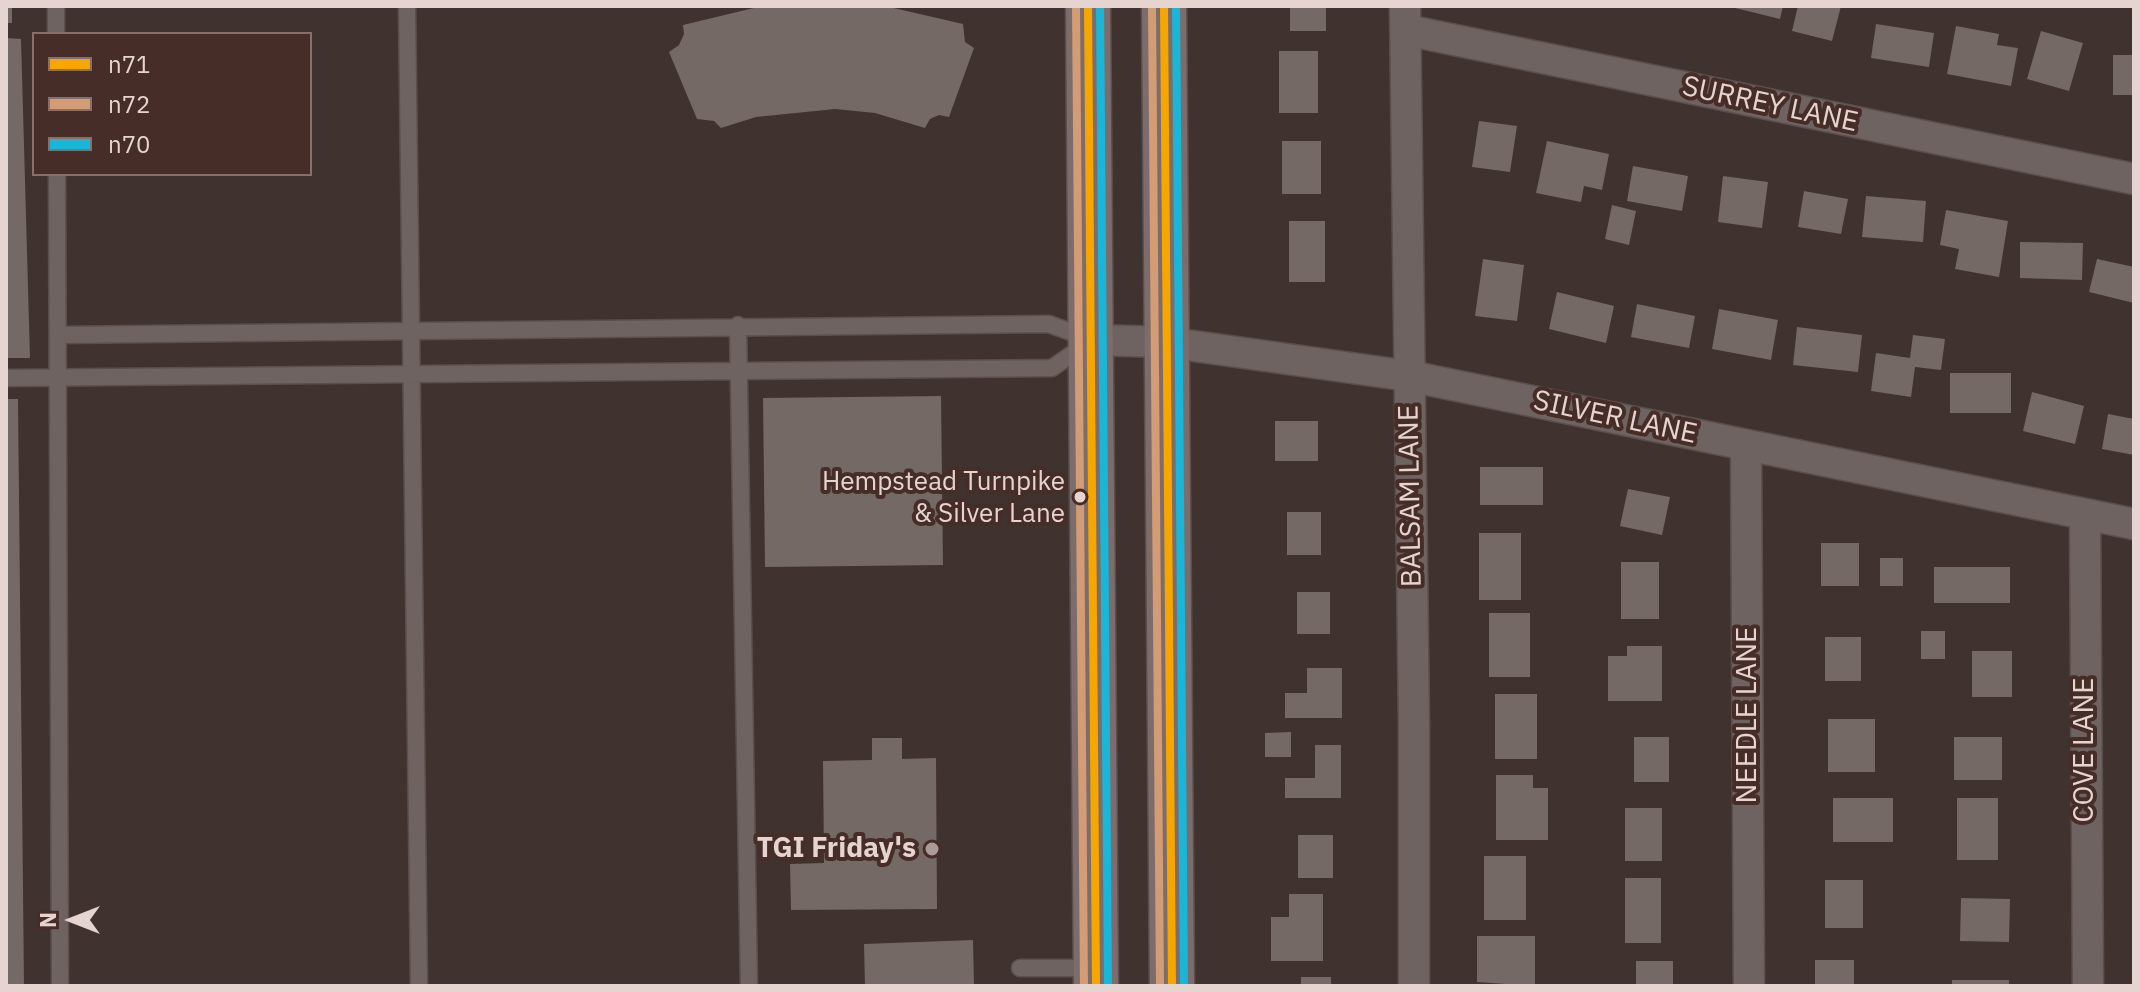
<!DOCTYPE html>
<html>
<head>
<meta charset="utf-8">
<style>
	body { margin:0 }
	#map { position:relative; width:2140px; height:992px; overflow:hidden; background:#40322f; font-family:"IBM Plex Sans",sans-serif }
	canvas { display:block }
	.frame { position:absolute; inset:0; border:8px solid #e5d4d0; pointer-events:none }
	.legend { position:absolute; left:32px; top:32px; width:280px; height:144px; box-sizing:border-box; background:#472d28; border:2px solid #86706b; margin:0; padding:10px 14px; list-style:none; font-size:24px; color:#e5d4d0 }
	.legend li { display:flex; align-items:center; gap:16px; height:40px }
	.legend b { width:40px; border:2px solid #86706b }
	.north { position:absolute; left:32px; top:880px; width:80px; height:80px; -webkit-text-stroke:6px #472d28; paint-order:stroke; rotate:270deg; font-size:22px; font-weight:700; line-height:32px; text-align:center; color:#e5d4d0 }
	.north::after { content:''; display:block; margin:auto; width:28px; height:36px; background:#e5d4d0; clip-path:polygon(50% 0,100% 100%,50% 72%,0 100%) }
</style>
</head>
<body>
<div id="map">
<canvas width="2140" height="992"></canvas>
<div class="frame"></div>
<ul class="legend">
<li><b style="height:10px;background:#f7a600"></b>n71</li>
<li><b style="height:10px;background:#d39c74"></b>n72</li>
<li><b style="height:10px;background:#1ab6d8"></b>n70</li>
</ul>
<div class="north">N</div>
</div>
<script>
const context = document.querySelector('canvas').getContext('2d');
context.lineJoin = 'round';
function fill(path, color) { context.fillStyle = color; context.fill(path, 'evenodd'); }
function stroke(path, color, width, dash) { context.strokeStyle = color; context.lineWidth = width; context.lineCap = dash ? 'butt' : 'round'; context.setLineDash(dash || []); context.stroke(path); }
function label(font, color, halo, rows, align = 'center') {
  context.font = font + ' "IBM Plex Sans",sans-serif'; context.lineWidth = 8; context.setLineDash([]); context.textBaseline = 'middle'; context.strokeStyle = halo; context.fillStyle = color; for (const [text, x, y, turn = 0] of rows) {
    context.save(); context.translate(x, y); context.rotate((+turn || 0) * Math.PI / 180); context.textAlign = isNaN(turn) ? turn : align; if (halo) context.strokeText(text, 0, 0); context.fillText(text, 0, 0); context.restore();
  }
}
fill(new Path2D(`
	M6 6H12V23H6Z
	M762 6H885L963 24 965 42 974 48 949 117 939 115 930 119 925 128 875 113 835 109 756 117 721 128 714 121 697 119 669 52 679 45 684 34 683 25Z
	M1290 6H1326V31H1290Z
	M1727 6H1783L1780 19Z
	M1798 6H1841L1832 41 1792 31Z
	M1876 24 1934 33 1929 67 1871 58Z
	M1956 26 1999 34 1997 45 2018 48 2011 86 1947 74Z
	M2041 31 2083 43 2069 91 2027 79Z
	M6 38 21 39 30 358H6Z
	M1279 51H1318V113H1279Z
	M2113 55H2134V95H2113Z
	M1479 121 1517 126 1510 172 1472 167Z
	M1282 141H1321V194H1282Z
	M1547 141 1609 154 1602 190 1584 186 1581 202 1536 193Z
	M1633 166 1688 176 1682 211 1627 201Z
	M1723 176 1768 182 1762 228 1718 222Z
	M1804 191 1848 199 1841 234 1798 227Z
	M1866 196 1926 201 1923 242 1862 237Z
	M1612 205 1636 211 1629 245 1605 239Z
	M1946 210 2008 221 1999 277 1955 269 1959 249 1940 245Z
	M1289 221H1325V282H1289Z
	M2020 242 2083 243 2082 280 2020 278Z
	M1483 259 1524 265 1517 321 1475 316Z
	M2097 259 2134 267V303L2089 292Z
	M1557 292 1614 306 1606 343 1549 329Z
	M1637 304 1695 316 1689 348 1631 337Z
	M1719 309 1778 320 1771 360 1712 349Z
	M1797 327 1862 335 1858 372 1793 365Z
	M1913 335 1945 339 1941 370 1915 367 1911 397 1871 391 1876 353 1910 358Z
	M1950 373H2011V413H1950Z
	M2032 392 2084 406 2075 444 2023 431Z
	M941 396 943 565 765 567 763 398Z
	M6 399H18L24 986H6Z
	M2108 414 2134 419V455L2102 449Z
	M1275 421H1318V461H1275Z
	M1480 467H1543V505H1480Z
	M1628 489 1670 497 1662 535 1620 526Z
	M1287 512H1321V555H1287Z
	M1479 533H1521V600H1479Z
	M1821 543H1859V586H1821Z
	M1880 558H1903V586H1880Z
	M1621 562H1659V619H1621Z
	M1934 567H2010V603H1934Z
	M1297 592H1330V634H1297Z
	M1489 613H1530V677H1489Z
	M1921 631H1945V659H1921Z
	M1825 637H1861V681H1825Z
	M1627 646H1662V701H1608V656H1627Z
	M1972 651H2012V697H1972Z
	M1307 668H1342V718H1285V693H1307Z
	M1495 694H1537V759H1495Z
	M1828 719H1875V772H1828Z
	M1291 732V757H1265V733Z
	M1634 737H1669V782H1634Z
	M1954 737H2002V780H1954Z
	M872 738H902V759L936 758 937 909 791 910 790 864 824 863 823 761 872 760Z
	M1315 745H1341V798H1285V778H1315Z
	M1496 775H1533V788H1548V840H1496Z
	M1833 798H1893V842H1833Z
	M1957 798H1998V860H1957Z
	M1625 808H1662V861H1625Z
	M1298 835H1333V878H1298Z
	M1484 856H1526V920H1484Z
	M1625 878H1661V943H1625Z
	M1825 880H1863V928H1825Z
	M1289 894H1323V961H1271V917H1289Z
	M1961 898 2010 899 2009 942 1960 941Z
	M1477 936H1535V986L1477 982Z
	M973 940 974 986H865L864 944Z
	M1815 960H1854V986H1815Z
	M1636 961H1673V986H1636Z
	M1301 977H1331V986H1301Z
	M1952 980H2009V986H1952Z`), '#746964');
const service = new Path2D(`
	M407 6 419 986
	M56 34V6
	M57 174 60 986
	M738 325 749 986
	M58 335 1049 324 1087 338
	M6 378 1052 368 1085 345
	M1020 968H1094`);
const minor = new Path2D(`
	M1405 6 1414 726V986
	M1406 30 2134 179
	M1093 340 1165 342 1409 376 2134 524
	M1746 445 1749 986
	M2085 515 2088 986`);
const primary = new Path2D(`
	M1088 6 1096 986
	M1164 6 1172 986`);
stroke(service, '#5b4f4d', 19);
stroke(minor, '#5b4f4d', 33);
stroke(primary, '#5b4f4d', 47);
stroke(service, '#6f6361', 16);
stroke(minor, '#6f6361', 30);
stroke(primary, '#7c6d6c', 44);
stroke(new Path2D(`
	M1088 6 1096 986
	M1164 6 1172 986`), '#f7a600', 8);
stroke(new Path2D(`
	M1076 6 1084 986
	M1152 6 1160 986`), '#d39c74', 8);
stroke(new Path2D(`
	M1100 6 1108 986
	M1176 6 1184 986`), '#1ab6d8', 8);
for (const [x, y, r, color] of [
	[1080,497,7,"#e5d4d0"],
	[932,849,8,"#ab9b98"]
]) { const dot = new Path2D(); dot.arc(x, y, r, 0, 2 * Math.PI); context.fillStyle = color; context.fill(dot); stroke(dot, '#472d28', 3); }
label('26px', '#e5d4d0', '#472d28', [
	["Hempstead Turnpike",1065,482],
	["& Silver Lane",1065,514]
], 'right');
label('28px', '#e5d4d0', '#472d28', [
	["SURREY LANE",1770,105,12],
	["SILVER LANE",1615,418,12],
	["BALSAM LANE",1411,496,-91],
	["NEEDLE LANE",1748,715,-90],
	["COVE LANE",2085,750,-90]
]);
label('bold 28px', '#e5d4d0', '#472d28', [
	["TGI Friday's",916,849]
], 'right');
</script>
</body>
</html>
